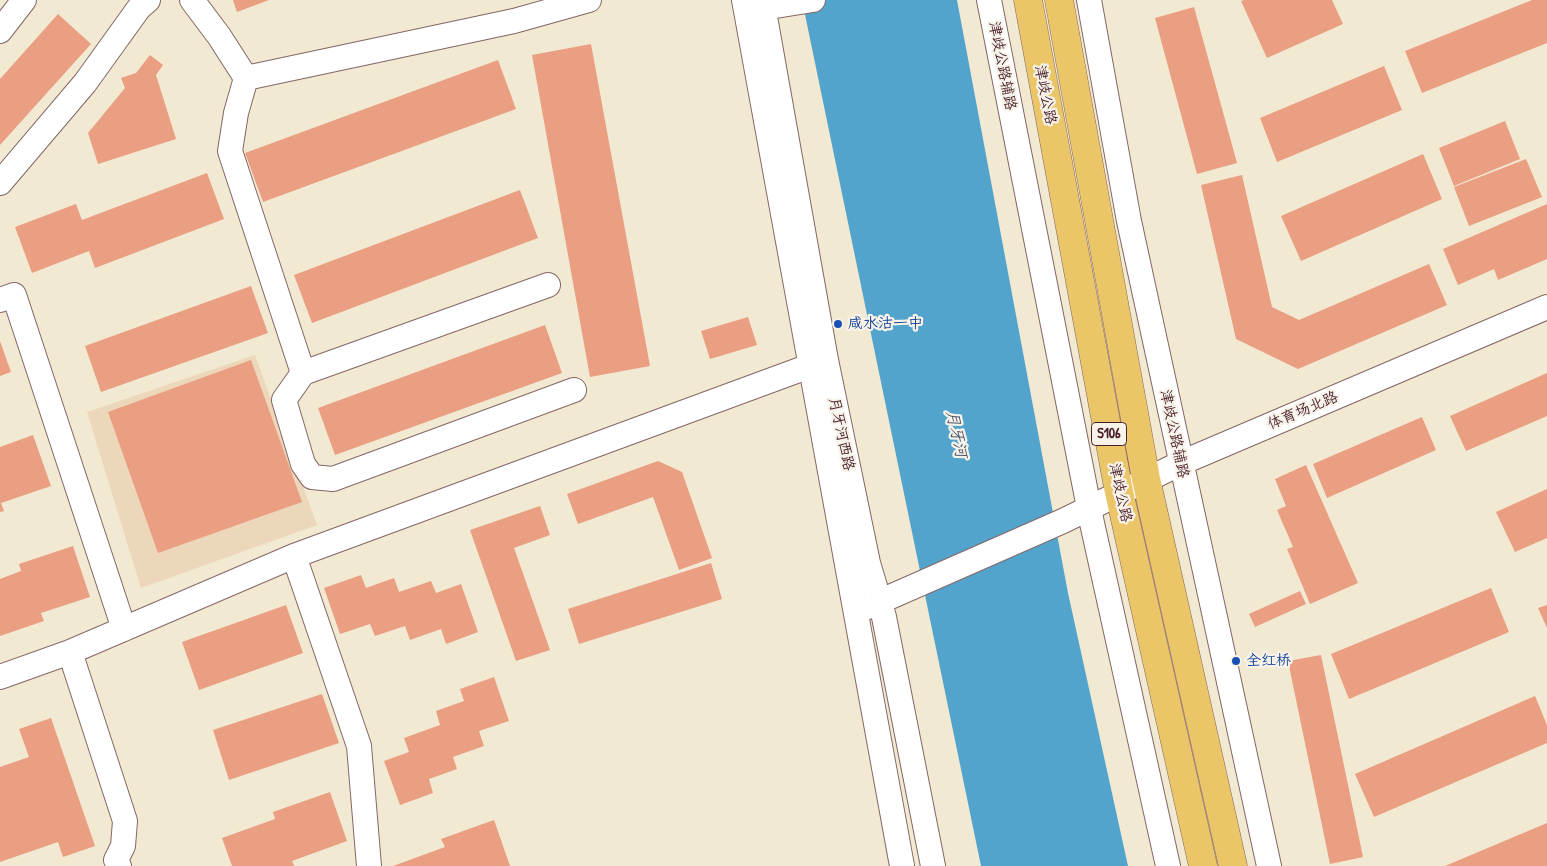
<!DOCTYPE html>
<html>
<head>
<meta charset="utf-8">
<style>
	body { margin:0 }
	canvas { display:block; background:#f1e9d2 }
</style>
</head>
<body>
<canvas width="1547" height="866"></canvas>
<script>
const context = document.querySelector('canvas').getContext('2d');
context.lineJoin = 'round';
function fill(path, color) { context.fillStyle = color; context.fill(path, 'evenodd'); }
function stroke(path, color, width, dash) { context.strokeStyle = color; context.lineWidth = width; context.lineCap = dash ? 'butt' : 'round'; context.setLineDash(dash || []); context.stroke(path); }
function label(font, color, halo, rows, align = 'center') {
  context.font = font + ' "Patrick Hand","LXGW WenKai TC",sans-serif'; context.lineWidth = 4.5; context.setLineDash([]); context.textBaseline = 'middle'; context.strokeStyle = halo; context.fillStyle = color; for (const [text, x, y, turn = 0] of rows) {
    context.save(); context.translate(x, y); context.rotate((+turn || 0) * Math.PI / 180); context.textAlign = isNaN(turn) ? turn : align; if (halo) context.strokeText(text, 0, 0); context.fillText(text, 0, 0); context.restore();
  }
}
fill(new Path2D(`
	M255 355 317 525 141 588 87 412Z`), '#edd7ba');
fill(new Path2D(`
	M802 0H957L1068 593 1128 866H981Z`), '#53a4cd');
fill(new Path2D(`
	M233 0H269L237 12Z
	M1244 0H1332L1343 24 1267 58 1241 1Z
	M1532 0H1547V43L1422 93 1405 51Z
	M1194 7 1237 163 1197 174 1155 18Z
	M58 14 91 44 0 145V79Z
	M591 44 650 366 590 377 532 55Z
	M150 55 163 65 156 75 176 139 98 164 88 133 125 88 121 78 136 73Z
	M498 60 516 109 263 202 245 153Z
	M1384 66 1402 110 1277 162 1260 118Z
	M1505 121 1520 159 1454 186 1439 148Z
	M1423 154 1442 199 1301 261 1281 216Z
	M1526 159 1542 197 1469 226 1454 187Z
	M207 173 224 219 95 268 89 251 32 273 15 227 76 204 82 220Z
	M1242 175 1272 307 1299 320 1429 264 1447 305 1298 369 1236 339 1201 185Z
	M520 190 538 238 312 323 294 275Z
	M1547 204V259L1498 280 1494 269 1458 285 1443 249Z
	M251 286 268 333 101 392 85 346Z
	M748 317 757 345 710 359 701 331Z
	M545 325 562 373 335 455 318 408Z
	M0 341 11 372 0 376Z
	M251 360 302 502 158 553 108 412Z
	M1547 373V416L1466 451 1450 416Z
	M1422 417 1436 450 1327 498 1313 464Z
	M33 435 51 486 1 503 4 511 0 512V447Z
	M658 461 682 472 712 558 679 570 653 497 578 524 567 494Z
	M1306 465 1358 583 1310 604 1287 549 1293 547 1277 510 1286 506 1275 479Z
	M1547 489V538L1515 552 1496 512Z
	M540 506 550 535 514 548 550 650 516 661 470 530Z
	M73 546 90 597 41 613 44 621 0 636V579L21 571 19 564Z
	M711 563 722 599 579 644 568 609Z
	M361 575 366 588 394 578 399 592 431 581 436 593 461 584 478 632 446 644 441 629 410 640 405 626 375 636 370 624 340 634 324 588Z
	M1491 588 1509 632 1349 699 1331 654Z
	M1300 591 1306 604 1255 627 1249 614Z
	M286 605 303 653 199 690 182 642Z
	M1547 605V628L1538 608Z
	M1321 655 1363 857 1330 864 1288 661Z
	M494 677 509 721 479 731 484 746 453 757 457 769 429 779 433 793 400 805 384 761 409 752 404 738 440 725 436 711 464 701 460 689Z
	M322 694 339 743 229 780 213 730Z
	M1535 696 1547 725V743L1374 817 1355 774Z
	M51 718 95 846 63 857 58 842 0 862V767L29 757 19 729Z
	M330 792 347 841 292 861 294 866H232L222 838 275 819 273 812Z
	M494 820 510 866H393L445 847 441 839Z
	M1547 823V866H1445Z`), '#ea9e82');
const minor = new Path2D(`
	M192 0 219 36 246 78 236 113 230 151 303 373
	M744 0 902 866
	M750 0 763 8 813 0
	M762 0 826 360 868 563 884 617 933 866
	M989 0 1092 523 1168 866
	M1089 0 1129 221 1269 866
	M0 31 24 0
	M246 78 514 21 589 0
	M0 183 85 83 139 8 148 0
	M548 285 303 373 284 400 303 464 312 477 333 479 574 390
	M0 300 14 295 124 629
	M294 556 359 746 369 866
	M865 608 1063 521 1181 463 1547 307
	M70 652 125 821 123 846 116 860 119 866
	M0 677 70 652 294 556 826 360`);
const major = new Path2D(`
	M1028 0 1119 492 1203 866
	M1059 0 1146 479 1233 866`);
stroke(minor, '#846665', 26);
stroke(major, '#846665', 29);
stroke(minor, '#fff', 24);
stroke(major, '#ebc669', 28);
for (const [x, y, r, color] of [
	[838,324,5,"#1a4fb4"],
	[1236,661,5,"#1a4fb4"]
]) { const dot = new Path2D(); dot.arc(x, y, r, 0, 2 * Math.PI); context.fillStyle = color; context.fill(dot); stroke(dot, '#f7f3e8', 2); }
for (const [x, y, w] of [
	[1109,434,35]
]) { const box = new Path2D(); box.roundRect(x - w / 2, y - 11.5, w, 23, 4); context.fillStyle = '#f7f3e8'; context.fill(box); stroke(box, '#4a1f2b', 1); }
label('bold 14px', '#4a1f2b', null, [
	["S106",1109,434]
]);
label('15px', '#4a1f2b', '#f7f3e8', [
	["津歧公路辅路",1002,66,79],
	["津歧公路",1045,95,79],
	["体育场北路",1303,411,-23],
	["月牙河西路",841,434,78],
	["津歧公路辅路",1174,434,78],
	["津歧公路",1120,493,78]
]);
label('15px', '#164399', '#f7f3e8', [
	["咸水沽一中",848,324],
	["全红桥",1246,661]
], 'left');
label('italic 16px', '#4e546c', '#f7f3e8', [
	["月牙河",956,434,78]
]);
</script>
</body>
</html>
